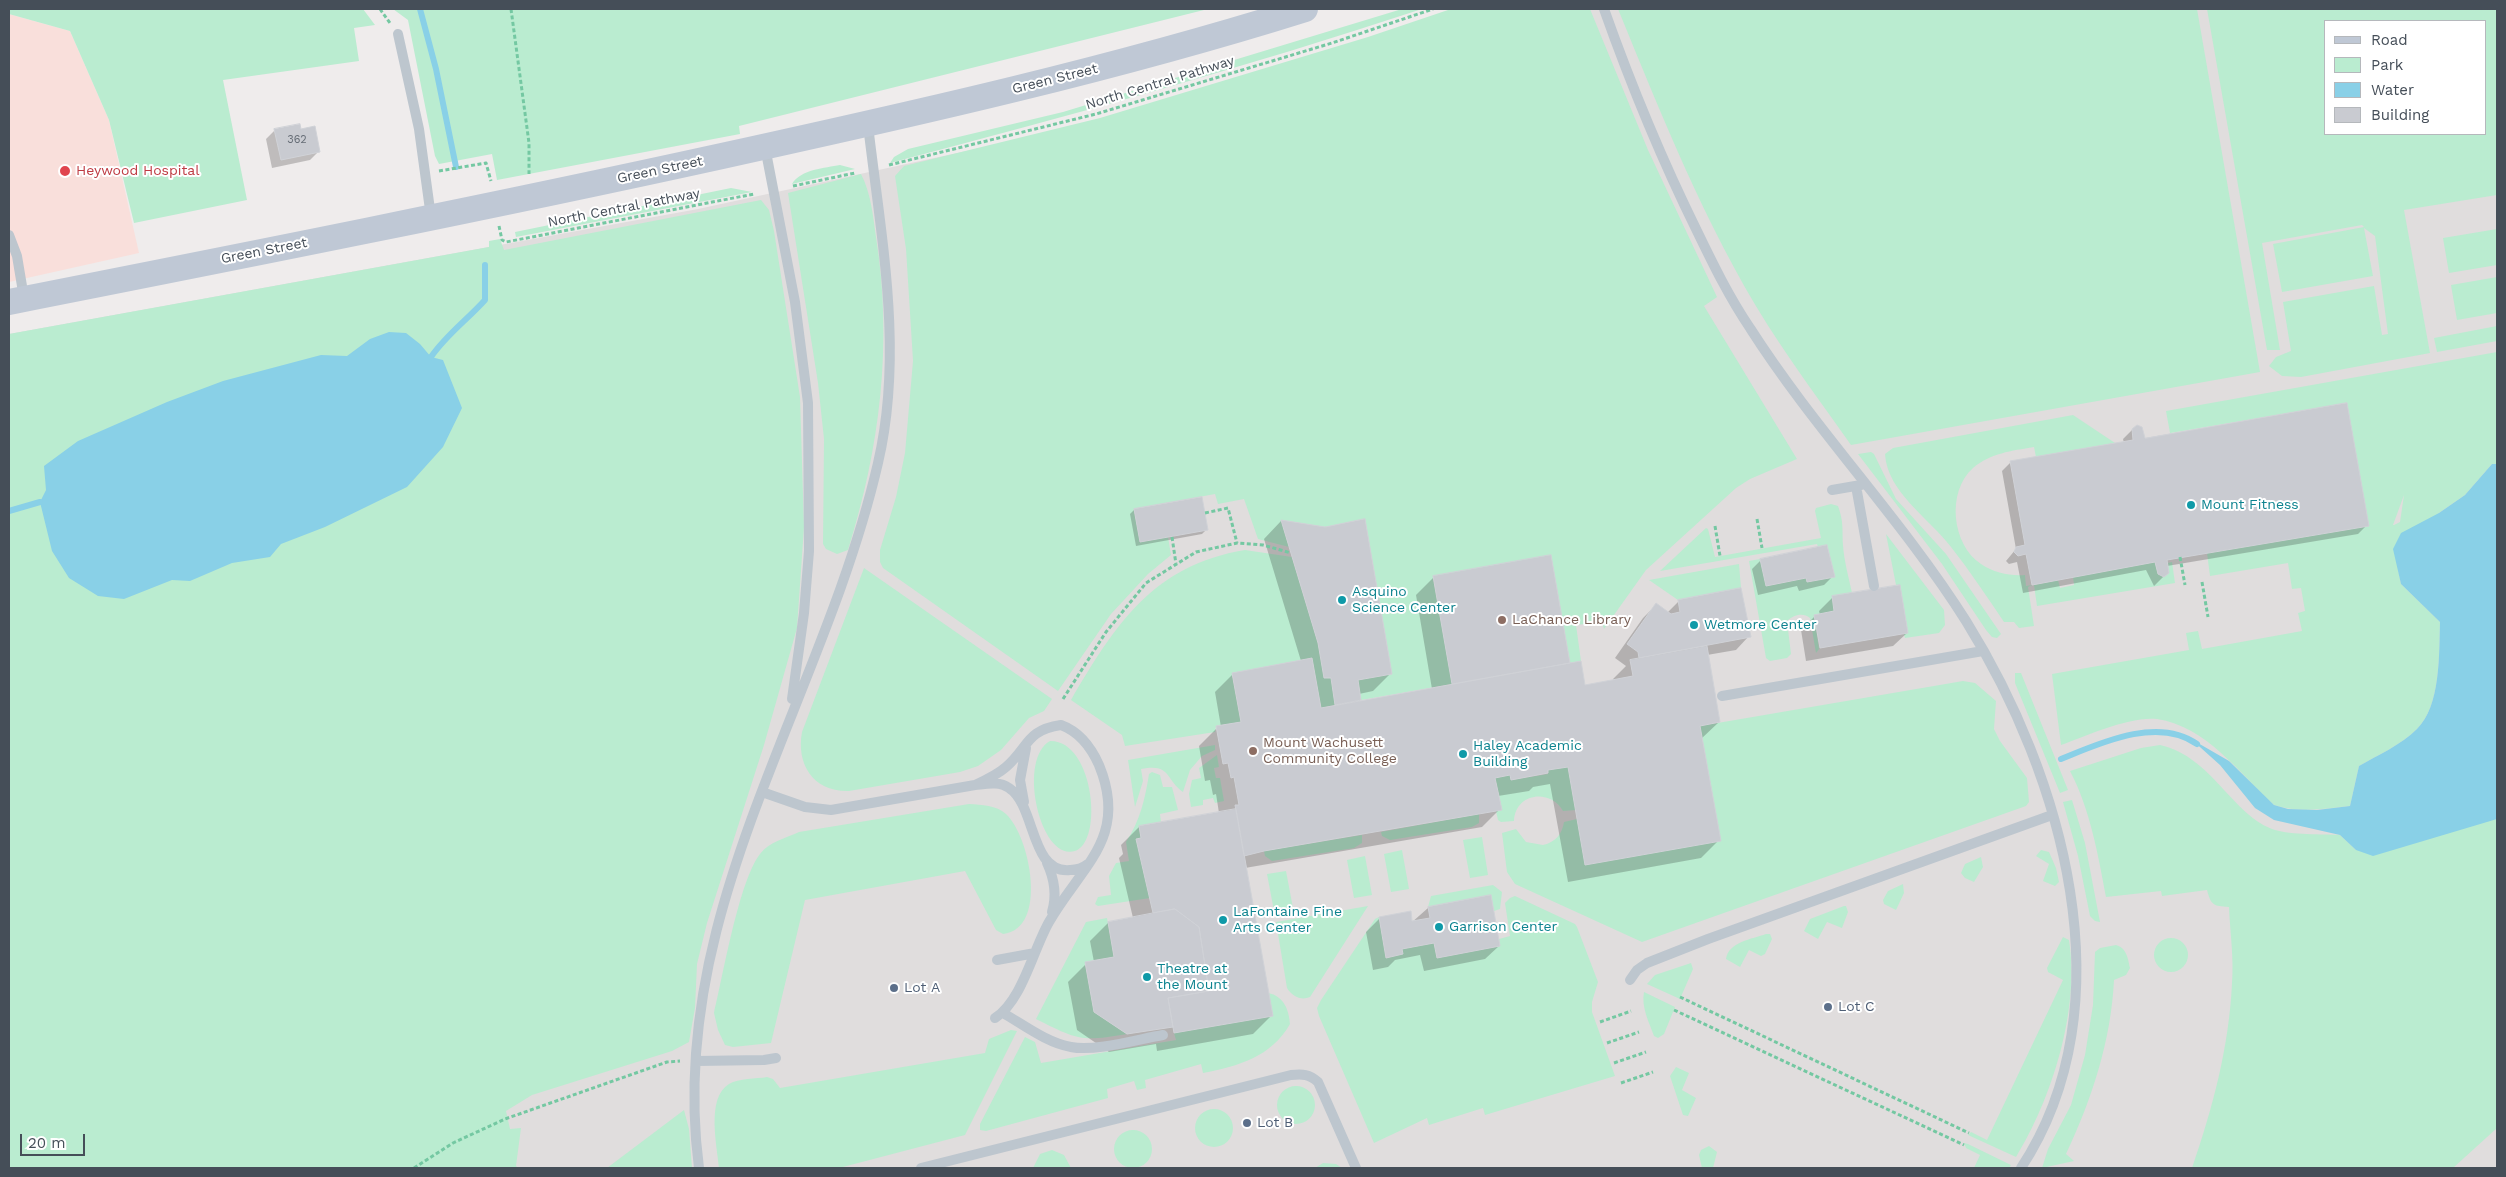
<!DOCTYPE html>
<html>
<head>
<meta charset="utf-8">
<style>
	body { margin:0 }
	#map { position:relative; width:2506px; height:1177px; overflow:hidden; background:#efecec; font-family:"Work Sans",sans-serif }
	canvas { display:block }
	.frame { position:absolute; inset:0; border:10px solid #454e58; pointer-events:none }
	.legend { position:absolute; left:2324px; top:20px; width:162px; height:115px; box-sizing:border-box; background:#fff; border:1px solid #b5b8bc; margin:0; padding:6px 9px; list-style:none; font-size:15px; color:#454e58 }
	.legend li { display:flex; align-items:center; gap:10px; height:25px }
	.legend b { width:25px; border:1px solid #b5b8bc }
	.scale { position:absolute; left:20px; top:1134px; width:65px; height:22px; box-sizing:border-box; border:2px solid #454e58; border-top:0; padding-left:6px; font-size:15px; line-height:18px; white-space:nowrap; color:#454e58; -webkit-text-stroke:4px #fff; paint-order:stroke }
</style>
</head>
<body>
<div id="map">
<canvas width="2506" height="1177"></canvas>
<div class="frame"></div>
<ul class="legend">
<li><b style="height:6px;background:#bfc8d5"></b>Road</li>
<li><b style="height:14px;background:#baecd0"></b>Park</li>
<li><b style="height:14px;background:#89d0e7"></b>Water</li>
<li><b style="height:14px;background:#c9cbd1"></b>Building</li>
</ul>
<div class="scale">20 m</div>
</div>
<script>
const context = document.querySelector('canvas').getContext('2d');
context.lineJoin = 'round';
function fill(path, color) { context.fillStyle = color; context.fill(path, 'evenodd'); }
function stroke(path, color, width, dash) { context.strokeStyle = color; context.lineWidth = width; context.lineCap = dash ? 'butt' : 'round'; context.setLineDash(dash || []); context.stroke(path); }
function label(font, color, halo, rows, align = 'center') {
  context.font = font + ' "Work Sans",sans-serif'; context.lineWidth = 4; context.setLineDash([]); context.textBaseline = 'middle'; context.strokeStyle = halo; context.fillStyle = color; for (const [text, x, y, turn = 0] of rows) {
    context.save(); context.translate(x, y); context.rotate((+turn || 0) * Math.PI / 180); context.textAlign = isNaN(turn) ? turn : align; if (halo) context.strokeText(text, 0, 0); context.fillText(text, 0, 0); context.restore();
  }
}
fill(new Path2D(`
	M1465 9H2497V1168H9V334L698 209 1096 123ZM2325 21H2485V134H2325Z`), '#e0dddd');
fill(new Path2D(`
	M9 14 70 31 109 120 139 253 9 282Z`), '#f9dfdb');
fill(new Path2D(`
	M9 9H363L375 25 354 28 359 61 223 80 247 200 134 223 109 120 70 31 9 14Z
	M393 9H1208L739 126 740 134 497 180 492 154 439 164 435 156 408 20Z
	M1402 9H1422C1247 67 1069 116 890 163L894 157 908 149 1063 112Z
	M1451 9H1590L1648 150 1717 297 1704 306 1797 459 1750 479 1736 488 1646 570 1604 629 1602 622 1576 625 1581 661 1570 663 1551 556 1433 577 1452 684 1361 700 1358 680 1392 674 1365 519 1325 527 1281 520 1289 547 1258 539 1244 499 1218 504 1215 494 1134 509 1140 542 1168 537 1171 555 1148 574 1111 614 1058 691 883 568 880 562V550L896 497 905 453 913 361 906 249 895 176 904 166 1100 118 1368 37Z
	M1618 9H2197L2260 372 1851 445C1823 405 1793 365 1767 324 1705 225 1662 116 1618 9Z
	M2207 9H2497V195L2404 210 2430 353 2301 377 2282 376 2269 366 2276 357 2291 351 2283 302 2374 286 2382 335 2388 334 2375 236 2364 228 2373 276 2282 292 2273 244 2364 227 2362 225 2262 243 2280 350H2267ZM2325 21H2485V134H2325Z
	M840 165 855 169 792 184C801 169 825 168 840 165Z
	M861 174C871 193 873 216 876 237 893 343 880 448 848 550L837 554 826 549 823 544 824 439 818 383 788 193Z
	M731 188 752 192 516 237 515 232Z
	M761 200 769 210 774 231 800 397 804 527 797 628 764 745 707 923 697 964 695 1008 689 1042 672 1051 532 1095 506 1111 510 1129 521 1128 516 1166 518 1168H9V334L489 247V241L500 239 504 250Z
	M2497 229V265L2449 273 2443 238Z
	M2497 277V313L2457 320 2451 285Z
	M2497 326V341L2437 352 2434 338Z
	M2497 352V464H2492L2465 495 2439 513 2398 569 2401 584 2440 622C2439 653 2441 706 2417 729 2401 745 2378 755 2359 766L2350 806C2324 809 2299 813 2274 805 2240 774 2206 726 2157 719 2130 716 2086 736 2061 745L2052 674 2189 650 2186 633 2198 631 2202 649 2302 631 2298 613 2305 611 2301 588 2292 589 2288 563 2210 576 2207 553 2347 403 2170 433 2166 411ZM2404 495 2400 522 2394 525H2393Z
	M2073 415 2115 443 2036 457 2034 447C2011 451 1991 453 1973 468 1946 492 1952 545 1981 564 1994 573 2010 576 2025 575L2026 586 2032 585 2028 587 2034 626 2019 628 2014 622H2004C1987 597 1970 571 1951 547 1930 519 1887 492 1885 454L1893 448Z
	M1871 452 1874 454 1896 499 1946 554 2001 634 1997 638 1992 637 1986 630 1942 564 1858 454Z
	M1831 504 1838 506C1844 523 1842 529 1843 545 1844 561 1849 578 1852 593L1834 611 1814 615 1819 649 1816 653 1810 618C1803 612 1793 615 1787 621L1791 654 1787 658 1770 661 1766 658 1749 561 1760 559 1767 586 1806 578 1808 582 1834 576 1827 545 1818 547 1817 544 1660 571 1706 528 1708 529 1715 557 1821 538 1815 511 1816 508Z
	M1886 534 1944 610 1945 625 1939 633 1905 638 1904 634 1908 633 1900 585H1896Z
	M1245 550 1292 557 1318 643 1324 678H1331L1335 705 1321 708 1312 658 1232 673 1241 722 1216 726 1215 732 1125 746 1122 735 1071 700C1115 625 1153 565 1245 550Z
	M2155 562 2158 574 2164 577 2169 573 2168 563 2172 562 2175 583 2037 606 2034 585 2058 580 2060 588 2074 585 2073 577Z
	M1739 564 1741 588 1678 600 1649 580Z
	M864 568 1052 699 1044 711 1029 718 1001 750 978 766 960 772 849 791C813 792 796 764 802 732Z
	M2015 673H2021L2068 790 2060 793 2015 683Z
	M1963 681 1975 683 1996 701 1994 729 2000 741 2027 778 2029 802 2026 806 1642 942 1515 884 1507 872 1502 833 1516 829 1526 842 1543 845C1556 842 1562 834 1564 822L1577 819 1720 840 1700 726Z
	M1050 741C1094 740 1104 842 1075 851 1040 862 1017 759 1050 741Z
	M1215 745V750L1202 756 1190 770 1183 792C1165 779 1171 763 1141 769L1143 781 1135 807 1128 760Z
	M2160 745C2213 757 2232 816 2275 830 2291 835 2323 834 2340 835L2356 850 2497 819V1128L2453 1168H2192C2213 1107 2229 1047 2232 983 2234 958 2230 932 2229 907 2213 906 2211 905 2207 890L2162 896 2161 891 2106 897C2098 854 2090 809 2070 771L2141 748Z
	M1217 755 1219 767 1214 768 1216 778H1220L1224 801 1215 803 1213 798 1203 800V805L1191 807 1189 794 1192 780 1201 778 1199 768Z
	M1568 767 1576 810 1563 811C1550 788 1515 793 1514 821L1501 822 1498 820 1496 811 1502 810 1495 778 1510 775 1511 780 1548 774V770Z
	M1152 772 1160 775 1163 787H1172L1178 810 1160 814 1161 822 1139 826 1141 838 1137 839 1150 898 1098 906 1095 904 1098 897 1111 895 1109 876 1116 863 1129 861 1126 842C1140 821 1145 799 1149 774Z
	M2072 800 2085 843 2100 922 2095 921 2090 916 2078 856 2063 802Z
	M969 804C982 805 996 805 1006 814 1030 836 1049 929 1003 934L996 930 965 871 805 900 771 1043 733 1047 725 1045 718 1030 714 1013C723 976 739 881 760 854 769 842 786 838 799 832Z
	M1479 814V823L1472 827 1390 840 1382 836 1381 832Z
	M1362 835V843L1354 848 1272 861 1265 856 1264 851Z
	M1482 837 1488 875 1470 878 1463 840Z
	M1402 850 1409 889 1391 892 1384 854Z
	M2041 850 2049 852 2056 868 2059 882 2055 886 2043 881 2049 864 2036 856Z
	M1365 856 1372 895 1354 898 1347 860Z
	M1981 857 1983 867 1974 882 1965 878 1961 873 1965 864Z
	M1286 871 1293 908 1274 911 1267 874Z
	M1903 884 1904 893 1896 910 1884 904 1883 900 1888 891Z
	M1493 885 1502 892 1500 909 1494 911 1491 895 1428 907 1431 896Z
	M1515 896 1575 924 1577 927 1598 982 1592 1002V1012L1615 1076 1485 1115 1483 1108 1429 1125 1427 1118 1374 1143 1319 1016 1317 1008 1321 1000 1375 919 1379 917 1386 957 1402 954V949L1434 943 1437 958 1500 946 1499 939 1510 936 1505 903 1510 898Z
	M1368 906 1310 997C1301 1001 1292 996 1287 988L1276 922Z
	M1844 906H1846L1848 912 1842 928 1827 922 1818 939 1804 931 1810 919Z
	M1107 918 1114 957 1085 963 1094 1012 1127 1034C1081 1042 1078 1040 1036 1019L1086 922Z
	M1766 934H1770L1772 939 1765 954 1761 956 1749 950 1740 967 1726 959C1728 942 1752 939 1766 934Z
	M2063 937 2069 940C2080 1009 2052 1099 2016 1157L1968 1135 1971 1132 1987 1140 2063 980 2048 972 2047 968Z
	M2154 955a17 17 0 1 1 34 0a17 17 0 1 1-34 0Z
	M2116 945C2127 948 2128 959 2130 968L2126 975 2114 980C2111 1041 2092 1099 2066 1154L2074 1161 2042 1168 2048 1149 2071 1105 2085 1055 2093 1005 2095 952 2100 948Z
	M1691 963 1693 969 1680 999 1647 984 1655 975Z
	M1644 992 1675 1007 1664 1034 1658 1038 1654 1036C1649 1022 1641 1007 1644 992Z
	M1268 993C1284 996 1289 1010 1290 1024 1271 1057 1239 1066 1203 1073L1201 1064 1145 1080 1146 1088 1137 1090 1134 1081 1107 1089 1108 1098 986 1131 980 1130V1124L1025 1037 1035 1042 1041 1063 1176 1040 1174 1033 1272 1016Z
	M1011 1030 1017 1031 965 1135 839 1168H719C717 1145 706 1098 729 1084 739 1078 756 1079 767 1077L773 1079 780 1088 985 1053 989 1039Z
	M1676 1067 1689 1073 1682 1090 1696 1098 1688 1116 1683 1115 1670 1076Z
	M1277 1105a19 19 0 1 1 38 0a19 19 0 1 1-38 0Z
	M1195 1128a19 19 0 1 1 38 0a19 19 0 1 1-38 0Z
	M684 1110 689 1129 692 1168H607Z
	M1114 1149a19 19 0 1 1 38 0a19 19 0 1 1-38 0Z
	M1964 1143 1968 1144 2011 1165 2009 1168H1974L1980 1155 1966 1148Z
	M1709 1146 1717 1152 1713 1168H1702L1699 1155 1701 1150Z
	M1052 1150 1064 1155 1071 1168H1033L1040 1154Z
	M1323 1163 1336 1164 1342 1168H1315Z`), '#baecd0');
fill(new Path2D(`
	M389 332 406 333 420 344 431 357 443 360 462 408 443 447 407 487 325 527 281 544 270 557 232 563 190 581 172 580 124 599 98 596 69 578 52 551 40 502 46 490 44 466 78 441 167 402 223 381 321 355 347 356 370 339Z
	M2492 464H2497V819L2373 856 2356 850 2340 835 2274 820 2255 808 2220 765 2191 739 2229 761 2274 805 2288 809 2317 810 2350 806 2359 766C2378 755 2401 745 2417 729 2441 706 2439 653 2440 622L2401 584 2393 549 2401 533 2439 513 2465 495Z`), '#89d0e7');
fill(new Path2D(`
	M275 130H301L319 151 310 160 272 168 266 139Z
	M2132 430 2144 439 2367 525 2358 534 2167 566V573L2154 586 2146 570 2023 593 2017 562 2009 564 2006 561 2016 549 2002 471 2010 463 2124 443 2123 439Z
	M1134 510 1206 530 1202 534 1136 546 1130 514Z
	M1281 521 1325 528 1391 673 1373 691 1359 694 1360 702 1432 689 1416 595 1434 577 1569 665 1584 686 1613 681V679L1626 666 1615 658 1643 618 1656 605 1667 613 1678 602 1749 636 1736 650 1707 655 1719 722 1701 739 1719 840 1701 858 1568 882 1550 784 1533 787 1529 791 1498 796 1500 809 1482 827 1245 868 1271 1016 1253 1034 1157 1051 1156 1044 1109 1052 1077 1030 1068 982 1086 964 1094 962 1090 941 1108 923 1133 918 1119 858 1123 854 1121 845 1139 827 1219 813 1216 794 1213 795 1210 780 1205 781 1199 746 1217 728 1221 727 1215 692 1233 674 1301 661 1264 539Z
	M1761 560 1833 576 1824 585 1799 591 1797 586 1758 595 1752 569Z
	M1832 598 1907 633 1893 646 1806 661 1801 630 1815 616 1820 615 1819 611Z
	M1428 908 1499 946 1485 959 1424 971 1420 955 1395 960 1388 967 1373 970 1366 932 1379 919 1410 913 1411 923Z`), '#0003');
stroke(new Path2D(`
	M420 9 436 69 456 167
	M431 357C446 335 467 320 485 300V265
	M9 511 40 502
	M2061 759C2100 743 2158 716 2197 744`), '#89d0e7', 6);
const building = new Path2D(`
	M300 124 301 129 315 126 320 152 281 160 274 129Z
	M2347 403 2369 526 2167 560 2169 573 2164 577 2158 574 2155 562 2032 585 2026 554 2018 556 2014 552 2016 547 2025 545 2010 461 2133 440 2132 429 2137 425 2142 427 2145 438Z
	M1202 497 1208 530 1140 542 1134 509Z
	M1365 519 1392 674 1358 680 1361 700 1335 705 1331 678H1324L1318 643 1281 520 1325 527Z
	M1827 545 1835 577 1807 582 1806 578 1766 586 1760 559Z
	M1551 555 1570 663 1452 684 1433 576Z
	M1900 585 1908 633 1820 648 1814 615 1834 611 1832 596Z
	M1741 588 1751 637 1639 658 1638 652 1627 644 1656 603 1671 614 1680 612 1678 600Z
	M1707 646 1720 722 1700 726 1721 841 1585 865 1568 767 1548 770V773L1511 780 1510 775 1495 778 1502 810 1264 851 1244 856 1235 805H1239L1234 777 1231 778 1228 763 1223 764 1216 726 1241 722 1232 673 1312 658 1321 708 1581 661 1585 685 1633 676 1630 660Z
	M1236 809 1273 1016 1174 1033 1168 998 1209 991 1199 927 1175 909 1153 913 1136 839 1141 838 1139 826Z
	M1491 895 1500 946 1437 958 1434 943 1402 949 1403 954 1386 958 1379 917 1411 911 1412 921 1430 918 1428 907Z
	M1175 909 1199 927 1209 991 1168 998 1173 1027 1127 1034 1094 1012 1085 962 1114 957 1108 922Z`);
fill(building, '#c9cbd1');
stroke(building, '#d0d2d7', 1);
stroke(new Path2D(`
	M380 9 390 23
	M511 9 529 143V174
	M889 165 1096 114 1332 43 1433 9
	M439 171 486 163 491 181
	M793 186 855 173
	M499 226 502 240 506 242 754 194
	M1205 513 1228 508 1237 543
	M1757 519 1762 548
	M1715 526 1720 556
	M1172 537 1176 564
	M2180 557 2185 585
	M2202 582 2208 617
	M1063 699 1106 632 1146 583 1196 552 1237 543 1263 545 1291 553
	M1680 997 1969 1133
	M1674 1010 1964 1145
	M1600 1022 1631 1011
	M1607 1043 1639 1032
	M1614 1063 1646 1052
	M1621 1083 1653 1072
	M414 1168 453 1143 505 1119 667 1062 680 1061`), '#74c8a2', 3, [4, 2.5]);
stroke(new Path2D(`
	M1604 9C1631 85 1661 158 1697 231 1713 264 1729 297 1750 328 1815 430 1901 518 1966 621 2062 775 2129 1004 2021 1168
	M398 34 419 129 431 217
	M765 147 795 302 808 403 809 551 804 613 792 699
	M9 235 17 256 24 298
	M1856 486 1874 586
	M1832 490 1861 485
	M1722 696 1983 651
	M975 785C986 780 997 775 1006 767 1029 747 1026 730 1061 725 1080 732 1091 747 1099 765 1129 838 1081 866 1049 922 1033 950 1022 1001 995 1018
	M762 792 805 807 831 810 975 785C986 784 999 781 1009 788 1036 805 1030 874 1070 870 1076 870 1083 868 1088 864
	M1024 802 1020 780 1026 748
	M1047 863C1054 878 1057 895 1052 912
	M997 960 1035 953
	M1630 980 1637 970 1647 963 1708 939 2052 815
	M1003 1013C1024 1025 1047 1043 1071 1047 1095 1052 1139 1039 1163 1035
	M696 1061 764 1060 776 1058
	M699 1168C665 912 823 702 878 463 904 352 881 237 868 125
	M921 1168 1291 1075C1303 1074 1309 1074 1318 1082L1356 1168`), '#bdc6ce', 10);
stroke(new Path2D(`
	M9 302C247 255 485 208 722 156 918 113 1114 69 1305 9`), '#bfc8d5', 26);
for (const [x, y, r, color] of [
	[65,171,6,"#e0444e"],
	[2191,505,5,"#0f9aa8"],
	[1342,600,5,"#0f9aa8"],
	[1502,620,5,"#8d6e63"],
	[1694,625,5,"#0f9aa8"],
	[1253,751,5,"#8d6e63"],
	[1463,754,5,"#0f9aa8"],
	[1223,920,5,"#0f9aa8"],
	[1439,927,5,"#0f9aa8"],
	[1147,977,5,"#0f9aa8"],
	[894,988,5,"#5c6f8a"],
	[1828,1007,5,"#5c6f8a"],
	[1247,1123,5,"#5c6f8a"]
]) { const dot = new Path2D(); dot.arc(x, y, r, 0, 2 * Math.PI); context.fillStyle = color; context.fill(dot); stroke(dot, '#fff', 2); }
label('11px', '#666d76', null, [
	["362",297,140]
]);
label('14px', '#454e58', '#fff', [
	["Green Street",1055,79,-14],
	["North Central Pathway",1160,83,-17],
	["Green Street",660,170,-12],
	["North Central Pathway",624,208,-11],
	["Green Street",264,251,-11]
]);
label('14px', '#be3a42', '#fff', [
	["Heywood Hospital",76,171]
], 'left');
label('14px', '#0d838f', '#fff', [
	["Mount Fitness",2201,505],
	["Asquino",1352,592],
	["Science Center",1352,608],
	["Wetmore Center",1704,625],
	["Haley Academic",1473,746],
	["Building",1473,762],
	["LaFontaine Fine",1233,912],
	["Arts Center",1233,928],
	["Garrison Center",1449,927],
	["Theatre at",1157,969],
	["the Mount",1157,985]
], 'left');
label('14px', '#785e54', '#fff', [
	["LaChance Library",1512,620],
	["Mount Wachusett",1263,743],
	["Community College",1263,759]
], 'left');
label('14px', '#4e5e75', '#fff', [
	["Lot A",904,988],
	["Lot C",1838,1007],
	["Lot B",1257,1123]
], 'left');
</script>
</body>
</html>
